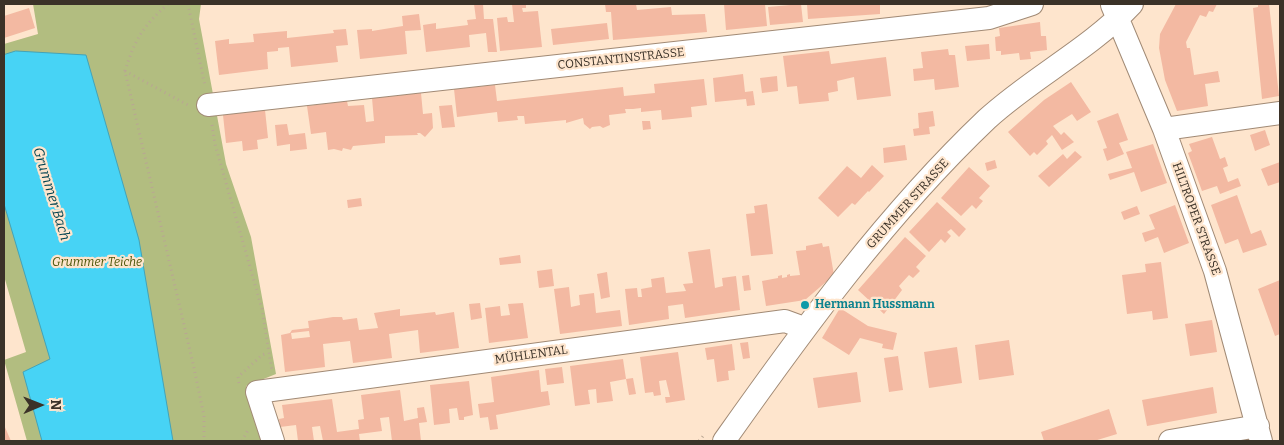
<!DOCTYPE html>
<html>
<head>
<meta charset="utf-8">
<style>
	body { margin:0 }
	#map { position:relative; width:1284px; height:445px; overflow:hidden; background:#fee5cd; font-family:Bitter,serif }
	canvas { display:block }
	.frame { position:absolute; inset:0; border:5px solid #3b3228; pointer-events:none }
	.north { position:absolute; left:15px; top:380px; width:50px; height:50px; -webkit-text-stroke:4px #fee5cd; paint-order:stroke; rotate:89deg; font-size:14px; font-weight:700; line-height:20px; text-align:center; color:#3b3228 }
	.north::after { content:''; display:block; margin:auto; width:18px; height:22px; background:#3b3228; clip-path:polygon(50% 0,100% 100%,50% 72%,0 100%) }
</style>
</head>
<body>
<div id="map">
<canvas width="1284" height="445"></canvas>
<div class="frame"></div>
<div class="north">N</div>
</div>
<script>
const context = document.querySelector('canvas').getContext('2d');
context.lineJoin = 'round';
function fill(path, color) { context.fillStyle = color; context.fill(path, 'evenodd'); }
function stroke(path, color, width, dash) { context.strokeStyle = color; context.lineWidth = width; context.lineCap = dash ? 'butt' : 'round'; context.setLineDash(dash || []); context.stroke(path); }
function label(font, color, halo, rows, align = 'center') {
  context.font = font + ' Bitter,serif'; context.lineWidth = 4.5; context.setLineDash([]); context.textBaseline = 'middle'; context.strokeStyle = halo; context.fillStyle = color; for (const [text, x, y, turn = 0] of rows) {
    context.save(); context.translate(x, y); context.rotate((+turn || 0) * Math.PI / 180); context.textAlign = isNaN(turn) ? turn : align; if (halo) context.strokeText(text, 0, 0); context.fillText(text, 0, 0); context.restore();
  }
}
fill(new Path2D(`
	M33 4H201L199 19 226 164 251 237 276 374 246 386 268 441H27L4 360 26 352 4 276V44L38 34Z`), '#b2bd80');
const water = new Path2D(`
	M16 51 86 55 139 240 173 441H42L23 372 50 359 4 204V55Z`);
fill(water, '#47d3f5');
stroke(water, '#43a3b8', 1);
fill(new Path2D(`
	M474 4H483L484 19H493L497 52H488L486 33 469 35 470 47 426 52 423 25 436 23V29L468 25 467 20 476 19Z
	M512 4H526V8H522L523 12 538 11 542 47 500 51 497 18 507 17 508 22H514Z
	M605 4H636L637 10 671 7 672 15 705 14 707 32 613 40 611 12H606Z
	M724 4H765L767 26 726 30Z
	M801 4 803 22 770 25 768 7Z
	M807 4H880V14L808 19Z
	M1176 4H1217L1213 12 1209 11 1206 17 1200 15 1186 42 1187 48H1190L1194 75 1218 71 1220 82 1205 84 1208 106 1177 111 1165 80 1159 48 1160 34Z
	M1258 4H1269L1279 96 1262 99 1253 8 1258 7Z
	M29 8 35 28 4 38V16Z
	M419 14 421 30 405 31 407 54 360 59 357 30 372 29V31L403 26 402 16Z
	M1040 22 1041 36H1046L1047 50 1030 52 1031 59 1020 60 1019 53 1001 55V51H996L995 37 1000 36 999 28Z
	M607 23 609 39 553 45 551 29Z
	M346 29 348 45 336 46 338 62 291 67 289 47 278 48V51L267 52 268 69 219 75 215 41 229 39V44L254 42 253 34 287 31V38L334 33 333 30Z
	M989 44 990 59 967 61 965 46Z
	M948 49 949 55H955L959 87 935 90 934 79 914 81 913 69 923 68 921 52Z
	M829 51 831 64 886 57 891 96 857 100 854 77 837 81 838 91 828 93 829 101 799 104 797 86 787 87 783 56Z
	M743 74 745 92 753 91 755 105 747 106 746 99 715 102 713 78Z
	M777 76 778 91 762 93 760 78Z
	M704 79 707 105 691 107 692 117 662 120 661 110 641 112V108L633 109H625L626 113 609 115 610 125 603 128 600 126 592 127 590 129 584 124 583 118 566 123V120L525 124 524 116H517L518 120 498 122 497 112 457 117 454 89 495 85 497 101 623 87 624 96 655 93 654 84Z
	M1071 82 1091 112 1077 121 1072 114 1053 126 1061 135 1064 132 1074 142 1062 150 1052 135 1046 141 1048 144 1037 155 1034 152 1030 156 1008 132 1044 100Z
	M421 93 423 114 432 113 433 128 425 137 420 133H417L418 135 385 136V143L353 146 351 150 343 148 342 151 334 149 328 150 326 132 311 134 307 106 347 101 348 106 364 105 366 122 374 121 372 98Z
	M452 105 455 127 442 128 439 106Z
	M265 110 268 138 257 140 258 149 243 151 242 141 226 143 223 115Z
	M933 111 935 126 929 127 930 134 914 136 913 129 919 128 918 113Z
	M1118 113 1128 140 1119 143 1124 154 1107 161 1103 149 1107 148 1097 121Z
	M642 121H650L651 129 643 130Z
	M287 124 289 135 305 133 307 149 290 151V144L277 146 275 125Z
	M1265 130 1270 145 1255 151 1250 135Z
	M1212 137 1220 159 1225 157 1228 166 1223 168 1228 182 1238 178 1241 186 1220 194 1217 186 1202 191 1188 153 1192 151 1189 144Z
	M1153 144 1167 183 1141 192 1134 172 1110 180 1108 174 1132 168 1126 152Z
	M905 145 907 160 884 163 883 148Z
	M1075 151 1082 157 1049 187 1038 176 1063 154 1067 159Z
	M995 160 997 168 987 171 985 163Z
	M1280 162V182L1268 186 1261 169Z
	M872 165 884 176 869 192 868 191 855 205 852 203 838 217 818 198 847 166 861 178Z
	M969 167 990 186 979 198 983 201 976 209 972 205 961 216 941 198Z
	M1237 195 1251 234 1261 230 1267 245 1243 253 1238 239 1225 244 1211 205Z
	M361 198 362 206 348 208 347 200Z
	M937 202 966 229 959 237 951 229 947 232 951 236 945 243 941 239 929 252 909 232Z
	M767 204 773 254 751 256 746 214 755 213 754 206Z
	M1175 205 1189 243 1164 253 1158 237 1145 242 1142 233 1155 229 1149 215Z
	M1137 206 1140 214 1124 220 1121 212Z
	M905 237 926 256 916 267 920 271 913 278 909 275 899 286 902 290 884 314 858 290Z
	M822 243 823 247 829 246 834 275 805 300 766 306 762 281 778 278V276L782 275V278L787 277V275L790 274V276L800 275 796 251 806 250V246Z
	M710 249 715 288 723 286 722 278 736 276 740 310 685 318 683 304 668 306 669 319 629 325 625 289 637 288 638 297H642L641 289 652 287 651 279 664 277 666 293 686 291 683 284 693 283 688 252Z
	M520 255 521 263 500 265 499 258Z
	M1161 262 1168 318 1153 320 1152 311 1127 314 1122 275 1146 272 1145 264Z
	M552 269 554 286 539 288 537 271Z
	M607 272 610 297 601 299 597 274Z
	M749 275 751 290 744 291 742 276Z
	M1280 280V334L1275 336 1258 289Z
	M569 287 571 307 580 305 579 295 594 293 596 313 620 310 622 326 560 334 554 289Z
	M480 303 482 318 471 320 469 304Z
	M523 303 528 338 489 343 485 308 500 306 501 316 510 315 508 304Z
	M840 308 868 326 897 333 893 350 882 348 883 344 860 338 849 355 822 338Z
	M400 309V316L435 312 436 315 454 312 459 348 420 353 418 330 389 334 392 358 353 363 350 341 323 344 325 367 285 372 281 335 290 333 292 330 309 328 308 321 333 317H342L343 320 357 318 359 330 378 328 374 313ZM309 331 310 337 292 339 291 333Z
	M1212 320 1217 352 1190 356 1185 324Z
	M1009 340 1014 375 979 380 975 345Z
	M748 342 750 358 743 359 740 343Z
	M732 344 735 370 728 371 729 380 717 382 714 359 707 360 705 348Z
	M957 347 962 383 929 388 924 352Z
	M678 352 685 400 666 403 665 397H670L666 380 659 381 661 395 654 396 653 392 645 393 640 357Z
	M898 356 903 390 889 392 884 358Z
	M623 359 626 379 633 378 636 394 629 395 626 379 610 382 613 401 597 403 596 389 588 390 590 404 575 406 570 366Z
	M562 367 564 383 547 385 545 369Z
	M539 370 541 392 548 391 550 405 496 415 498 429 490 430 488 417 480 418 478 404 494 402 491 377Z
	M857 372 861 402 818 408 813 378Z
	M469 381 473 415 464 417V420H459L457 408 449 409 450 423 434 425 430 385Z
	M1213 387 1217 413 1147 426 1142 400Z
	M400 390 404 421 418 418 417 408 424 407 427 422 419 423 421 441H392L389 417 380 418 382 431 359 434 360 441H323L320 426 312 427 314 441H298L296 425 280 427 279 419 284 418 282 405 332 399 337 432 359 429 358 420 364 419 361 395Z
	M1109 409 1117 434 1094 441H1044L1041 432Z
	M4 425 11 441H4Z`), '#f3b9a2');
const minor = new Path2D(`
	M1112 5 1164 129 1215 271 1261 441
	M208 105 989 18 1032 4
	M1164 129 1280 113
	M273 441 257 392 785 321 804 328
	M724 441C804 328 886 215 987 119 1033 77 1090 49 1132 4
	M1170 441 1258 426`);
stroke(minor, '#a18a75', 24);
stroke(new Path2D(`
	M168 4C143 26 135 39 125 71L194 368 204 416V441
	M188 4 205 86
	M125 71 188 105
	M212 125 215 144 262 309 272 371
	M239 383 238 377 262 355 268 353
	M242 441 248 430
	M699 441 704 435`), '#b9a693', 3, [1, 4]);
stroke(minor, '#fff', 22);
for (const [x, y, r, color] of [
	[805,305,5,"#0f9aa8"]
]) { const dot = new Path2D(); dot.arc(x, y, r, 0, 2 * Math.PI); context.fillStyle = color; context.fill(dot); stroke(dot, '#fee5cd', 2); }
label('12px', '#3b3228', '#fee5cd', [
	["CONSTANTINSTRASSE",621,59,-6],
	["GRUMMER STRASSE",908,204,-48],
	["HILTROPER STRASSE",1196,219,70],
	["MÜHLENTAL",531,355,-8]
]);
label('italic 12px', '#4c5508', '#fee5cd', [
	["Grummer Teiche",97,263]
]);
label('bold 12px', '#0d838f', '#fee5cd', [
	["Hermann Hussmann",815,305]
], 'left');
label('italic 14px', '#024351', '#fee5cd', [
	["Grummer Bach",51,194,73]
]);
</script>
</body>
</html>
